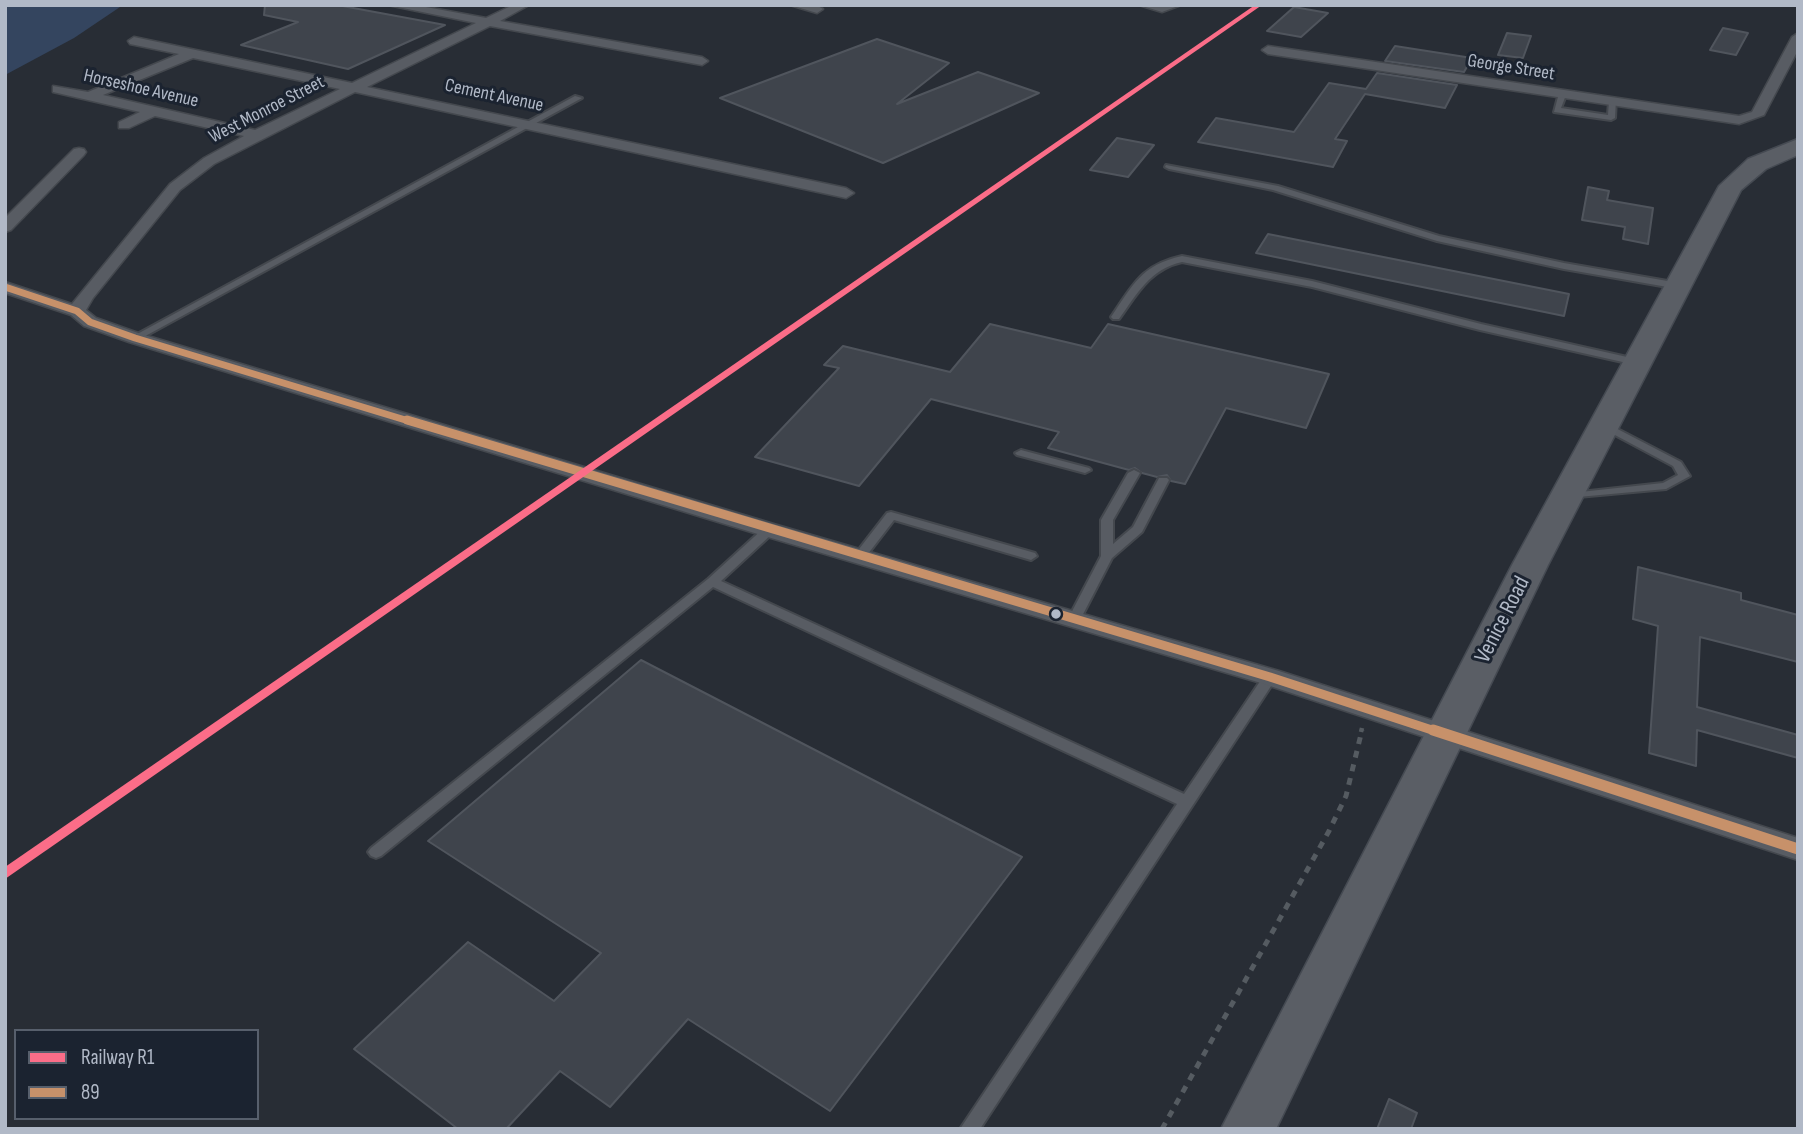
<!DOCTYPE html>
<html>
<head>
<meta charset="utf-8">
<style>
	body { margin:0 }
	#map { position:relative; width:1803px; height:1134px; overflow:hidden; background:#282d35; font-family:"Sofia Sans Condensed",sans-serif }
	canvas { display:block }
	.frame { position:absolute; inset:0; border:7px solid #b1b9c7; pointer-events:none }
	.legend { position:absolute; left:14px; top:1029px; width:245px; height:91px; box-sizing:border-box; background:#1b2330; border:2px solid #575f6c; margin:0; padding:9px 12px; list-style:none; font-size:21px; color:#b1b9c7 }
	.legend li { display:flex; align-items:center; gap:14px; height:35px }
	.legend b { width:35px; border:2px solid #575f6c }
</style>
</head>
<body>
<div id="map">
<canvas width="1803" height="1134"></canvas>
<div class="frame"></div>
<ul class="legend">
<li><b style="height:9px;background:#fb6d88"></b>Railway R1</li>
<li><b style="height:9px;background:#c7916a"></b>89</li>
</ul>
</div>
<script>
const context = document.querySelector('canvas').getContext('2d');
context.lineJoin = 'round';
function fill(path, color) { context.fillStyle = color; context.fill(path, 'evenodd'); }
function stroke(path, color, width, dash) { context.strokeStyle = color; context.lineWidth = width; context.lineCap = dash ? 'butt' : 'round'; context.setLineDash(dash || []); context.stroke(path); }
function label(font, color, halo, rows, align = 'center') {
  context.font = font + ' "Sofia Sans Condensed",sans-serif'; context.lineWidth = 6; context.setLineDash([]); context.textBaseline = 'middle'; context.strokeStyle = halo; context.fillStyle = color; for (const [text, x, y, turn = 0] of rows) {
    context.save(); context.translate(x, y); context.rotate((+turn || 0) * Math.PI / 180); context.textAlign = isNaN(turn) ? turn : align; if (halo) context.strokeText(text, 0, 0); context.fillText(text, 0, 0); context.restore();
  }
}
fill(new Path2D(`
	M5 5H123L74 38 5 75Z`), '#34455f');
const building = new Path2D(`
	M265 5H337L445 25 348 69 241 45 298 22 264 15Z
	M1294 7 1328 13 1301 37 1267 31Z
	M1723 28 1748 33 1736 55 1710 50Z
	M1507 33 1531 36 1523 58 1498 55Z
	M877 39 949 63 897 104 978 72 1039 93 883 163 720 98Z
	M1395 46 1472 58 1464 72 1385 61Z
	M1377 73 1457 85 1445 108 1365 94 1335 139 1347 141 1333 167 1198 142 1216 118 1294 132 1329 83 1366 89Z
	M1117 138 1154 145 1128 177 1090 170Z
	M1588 187 1609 191 1607 200 1653 208 1648 244 1623 239 1625 227 1582 220Z
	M1268 234 1569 294 1564 316 1256 253Z
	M990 324 1091 348 1108 324 1329 374 1306 428 1226 408 1185 484 1171 481 1167 475 1157 477 1142 473 1135 468 1129 470 1048 448 1059 432 931 399 859 486 755 457 839 368 824 365 843 346 950 372Z
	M1638 567 1741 593V600L1798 615V662L1700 637 1697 707 1798 735V758L1697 730 1696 766 1649 753 1658 626 1633 619Z
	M641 660 1022 857 830 1111 688 1019 610 1107 560 1071 506 1129H458L354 1049 468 942 554 1001 601 953 428 841Z
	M1389 1099 1417 1113 1411 1129H1377Z`);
fill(building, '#3f444c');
stroke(building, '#50555d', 2);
const service = new Path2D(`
	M1559 93 1566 95 1561 108 1608 115 1609 101 1616 99 1615 118 1611 120 1554 112Z
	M575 96 582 98 138 340 135 341 130 338Z
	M1166 165 1278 186 1439 236 1564 263 1679 283 1684 286 1679 289 1564 269 1437 241 1273 190 1169 169 1165 167Z
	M1182 256 1312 281 1481 324 1636 359 1641 362 1636 365 1480 330 1312 287 1182 262C1150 269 1137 294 1119 319H1113L1111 317C1133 285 1141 265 1182 256Z
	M1604 422 1681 462 1690 476 1666 489 1567 498 1565 496 1567 494 1571 493 1663 483 1678 475 1673 466 1600 427 1599 425 1600 423Z
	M1021 450 1089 468 1091 470 1085 473 1017 455 1015 453Z
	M1134 470 1140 473 1113 520V544L1133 527 1159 478H1167L1169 480 1142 532 1112 558 1079 622H1069L1068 619 1101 556V520L1128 473Z
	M891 512 1035 553 1037 556 1031 560 894 520 864 559H856L854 556 856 553 887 513Z
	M769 526 775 530 773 533 721 581 1184 794 1265 674H1275L1277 677 980 1129H960L1177 804 713 587 381 856 376 858 371 856 368 852 371 848 708 579 765 527Z`);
const minor = new Path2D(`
	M388 5H415L486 18 513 5H529L500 21 702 57 708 61 702 65 490 26 367 87 846 188 854 193 846 198 355 92 214 164 180 190 93 298 86 310 96 318 141 334 777 525 1279 671 1798 838V860L1261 683 761 535 129 342 84 326 71 315 5 293V282L72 304 170 184 204 158 244 136 155 116 129 128H119V122L140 112 53 92V86L88 92 179 54 130 44 128 41 134 37 352 83 476 23ZM193 58 340 89 255 130 103 95Z
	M790 5H816L823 9 817 13Z
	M1139 5H1181L1162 12Z
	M1798 33V50L1764 115 1739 124 1268 54 1262 50 1268 46 1739 116 1752 112 1792 37Z
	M79 148 84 149 86 152 84 155 11 230 5 232V218L74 149Z`);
const primary = new Path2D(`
	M1798 139V155L1766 169 1741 190 1548 565 1276 1129H1221L1512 565 1719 186 1748 159Z`);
stroke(service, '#44484e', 4);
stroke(minor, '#44484e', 3);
stroke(primary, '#454a52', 3);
stroke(new Path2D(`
	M1361 732 1362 728`), '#555b61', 4.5, [5, 5]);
stroke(new Path2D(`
	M1162 1129 1329 831 1346 796 1362 730`), '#555b61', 5, [7, 7]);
fill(service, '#585c63');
fill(minor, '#585c63');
fill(primary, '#5a5e65');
stroke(new Path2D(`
	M5 287 77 311 90 322 135 338 412 422`), '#c7916a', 7);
stroke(new Path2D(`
	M407 420 1270 677 1438 732`), '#c7916a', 9);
stroke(new Path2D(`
	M1433 730 1798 849`), '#c7916a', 11);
fill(new Path2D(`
	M1255 5H1262L5 879V867Z`), '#fb6d88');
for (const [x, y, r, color] of [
	[1056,614,6,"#b1b9c7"]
]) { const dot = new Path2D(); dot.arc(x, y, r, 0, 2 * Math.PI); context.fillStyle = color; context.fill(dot); stroke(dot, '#1b2330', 2.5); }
label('19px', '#b1b9c7', '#1b2330', [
	["George Street",1511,68,9],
	["Horseshoe Avenue",141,89,13],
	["Cement Avenue",494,96,12],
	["West Monroe Street",267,110,-27]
]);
label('23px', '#b1b9c7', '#1b2330', [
	["Venice Road",1503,620,-63]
]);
</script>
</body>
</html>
